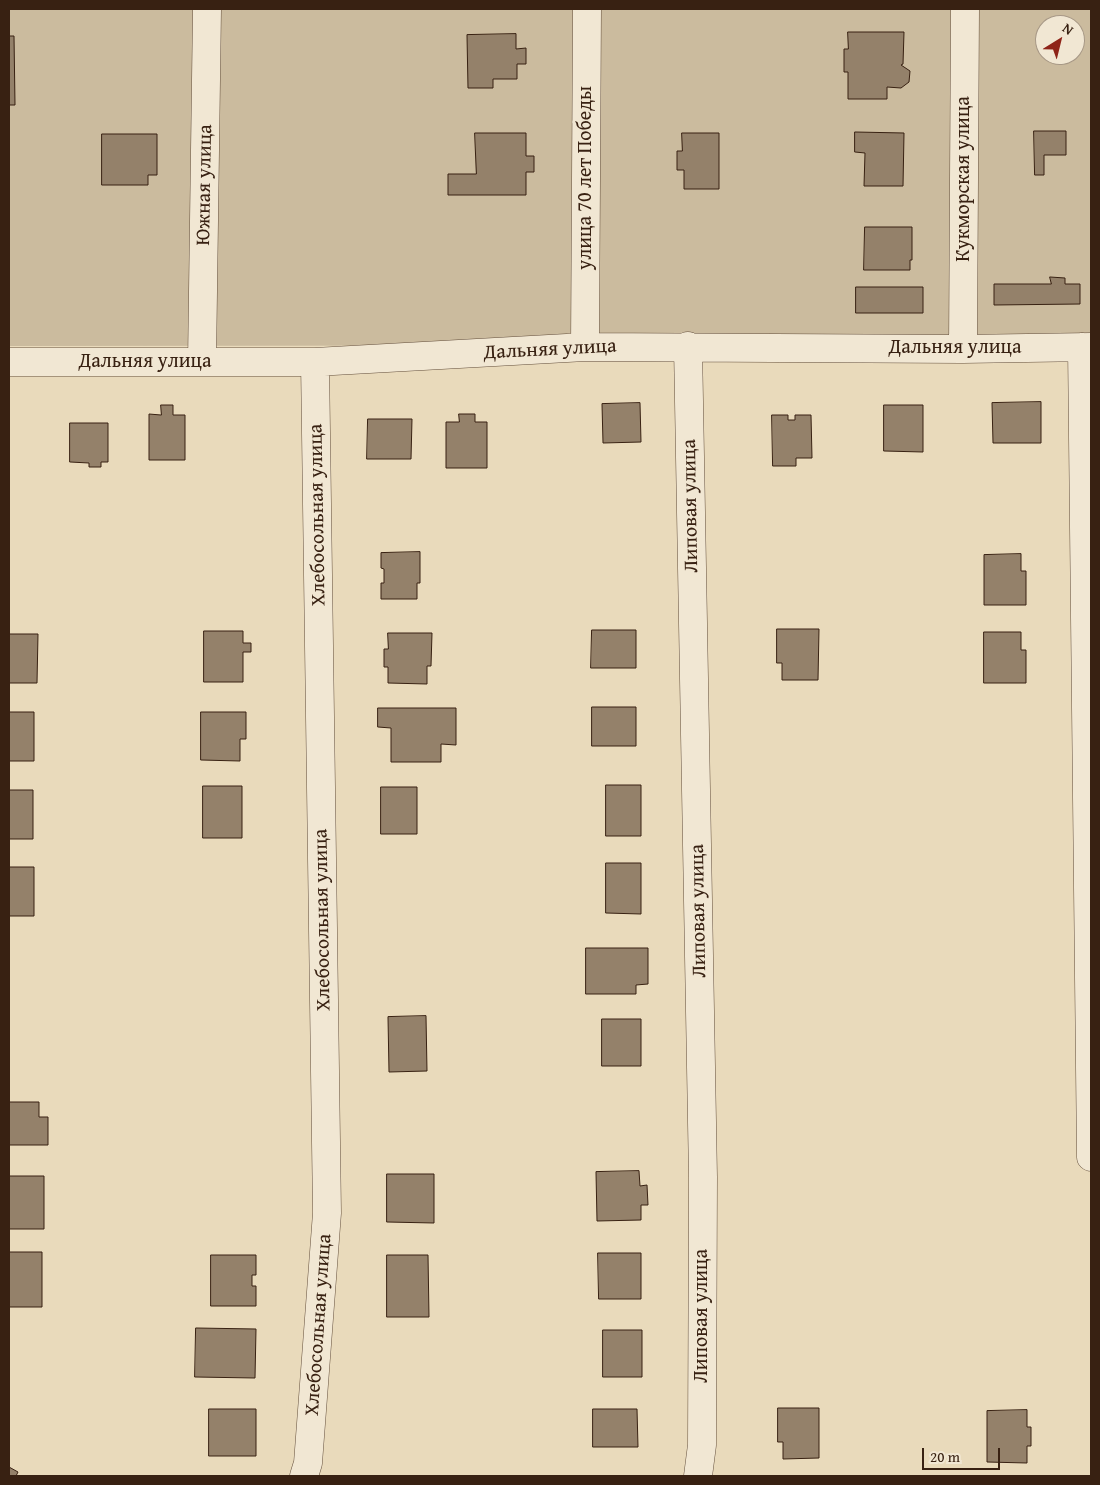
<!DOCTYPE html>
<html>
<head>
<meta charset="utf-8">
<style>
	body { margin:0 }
	#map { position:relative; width:1100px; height:1485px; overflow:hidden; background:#e9dabb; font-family:"Gentium Book Plus",serif }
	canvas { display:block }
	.frame { position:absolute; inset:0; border:10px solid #382112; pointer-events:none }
	.north { position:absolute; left:1035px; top:15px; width:50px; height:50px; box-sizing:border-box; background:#f1e7d3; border:1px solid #a79886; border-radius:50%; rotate:36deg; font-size:14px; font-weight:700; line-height:20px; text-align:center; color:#382112 }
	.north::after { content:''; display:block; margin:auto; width:18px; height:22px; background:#8f2418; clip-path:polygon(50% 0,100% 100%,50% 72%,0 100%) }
	.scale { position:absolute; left:922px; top:1448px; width:78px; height:22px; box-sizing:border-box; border:2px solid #382112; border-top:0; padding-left:6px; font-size:15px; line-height:18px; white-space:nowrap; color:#382112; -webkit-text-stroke:4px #f1e7d3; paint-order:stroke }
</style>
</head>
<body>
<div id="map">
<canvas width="1100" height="1485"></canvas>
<div class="frame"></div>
<div class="north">N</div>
<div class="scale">20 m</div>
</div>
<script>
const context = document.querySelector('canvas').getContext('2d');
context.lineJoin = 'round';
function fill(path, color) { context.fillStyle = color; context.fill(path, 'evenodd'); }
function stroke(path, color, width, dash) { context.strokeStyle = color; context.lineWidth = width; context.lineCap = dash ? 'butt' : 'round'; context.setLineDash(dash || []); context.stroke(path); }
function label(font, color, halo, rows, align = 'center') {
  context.font = font + ' "Gentium Book Plus",serif'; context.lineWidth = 5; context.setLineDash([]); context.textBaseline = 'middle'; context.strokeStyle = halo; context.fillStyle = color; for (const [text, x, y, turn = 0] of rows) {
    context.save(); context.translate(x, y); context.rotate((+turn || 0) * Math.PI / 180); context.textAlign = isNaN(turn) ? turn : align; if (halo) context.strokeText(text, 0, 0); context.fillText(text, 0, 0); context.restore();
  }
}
fill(new Path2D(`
	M9 9H1091V355L1044 345 9 346ZM1045 25H1075V55H1045Z`), '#cbbb9e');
const building = new Path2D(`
	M848 32H904L903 64 901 65 910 71 909 82 901 88 887 87V99H848V72H844V49H848Z
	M516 34V49L526 48V64H517V79H493V88H468L467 35Z
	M9 36H14L15 105H9Z
	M1034 131H1066V155H1044V175H1035Z
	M855 132 904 133 903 186H864L865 153 855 152Z
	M475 133H526V156H534V172H526V195H448V174H476Z
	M682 133H719V189H684V170H677V151H682Z
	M102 134H157V175H148V185H102Z
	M865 227H912V260H910V270H864Z
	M1050 277 1065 278V284H1080V304L994 305V284H1051Z
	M856 287H923V313H856Z
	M1041 402V443H993L992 403Z
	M640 403 641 442 603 443 602 404Z
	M161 405H173V415H185V460H149V414L161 415Z
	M884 405H923V452L884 451Z
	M459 414H475V422H487V468H446V422H459Z
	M772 415H788V420H795V415H811L812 458H796V466H773Z
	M368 419H412L411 459H367Z
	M70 423H108V462H101V467H89V463L70 462Z
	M420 552V583H417V599H381V583H384V569L381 568V553Z
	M1021 554V571H1026V605H984V555Z
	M777 629H819L818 680H782V663H777Z
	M592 630H636V668H591Z
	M204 631H243V643H251V652H243V682H204Z
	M984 632H1021V650H1026V683H984Z
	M388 633H432L431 666H427V684L388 683V667H384V649H388Z
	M9 634H38L37 683H9Z
	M592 707H636V746H592Z
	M378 708H456V745L441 744V762H391V728L378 727Z
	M9 712H34V761H9Z
	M201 712H246V739H240V761L201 760Z
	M606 785H641V836H606Z
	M203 786H242V838H203Z
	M381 787H417V834H381Z
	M9 790H33V839H9Z
	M606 863H641V914L606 913Z
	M9 867H34V916H9Z
	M586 948H648V984L636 985V994H586Z
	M426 1016 427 1071 389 1072 388 1017Z
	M602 1019H641V1066H602Z
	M9 1102H39V1117H48V1145H9Z
	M639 1171 640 1186 647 1185 648 1205H641V1220L597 1221 596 1172Z
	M387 1174H434V1223L387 1222Z
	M9 1176H44V1229H9Z
	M9 1252H42V1307H9Z
	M598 1253H641V1299H599Z
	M211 1255H256V1275H252V1286H256V1306H211Z
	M387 1255H428L429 1317H387Z
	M196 1328 256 1329 255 1378 195 1377Z
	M603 1330H642V1377H603Z
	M778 1408H819V1458L783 1459V1442H778Z
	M209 1409H256V1456H209Z
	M593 1409H637L638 1447H593Z
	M1027 1410V1427H1031V1446H1027V1463L987 1462V1411Z
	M9 1467 18 1472 16 1476H9Z`);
fill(building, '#94816a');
stroke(building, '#382112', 1);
const minor = new Path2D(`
	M688 346 703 1177 702 1445 698 1476
	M585 347 587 9
	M1082 347 1091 1157
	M963 349 965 9
	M9 362H315L585 347 963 349 1091 347
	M202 362 207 9
	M304 1476 308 1463 327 1213 315 362`);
stroke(minor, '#644f3c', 29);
stroke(minor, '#f1e7d3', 28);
label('20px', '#382112', '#f1e7d3', [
	["улица 70 лет Победы",586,178,-90],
	["Кукморская улица",964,179,-90],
	["Южная улица",205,185,-89],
	["Дальняя улица",955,348],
	["Дальняя улица",550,350,-3],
	["Дальняя улица",145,362],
	["Липовая улица",691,506,-91],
	["Хлебосольная улица",318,515,-91],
	["Липовая улица",699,911,-91],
	["Хлебосольная улица",323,920,-91],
	["Липовая улица",702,1316,-90],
	["Хлебосольная улица",319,1325,-86]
]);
</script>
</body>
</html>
